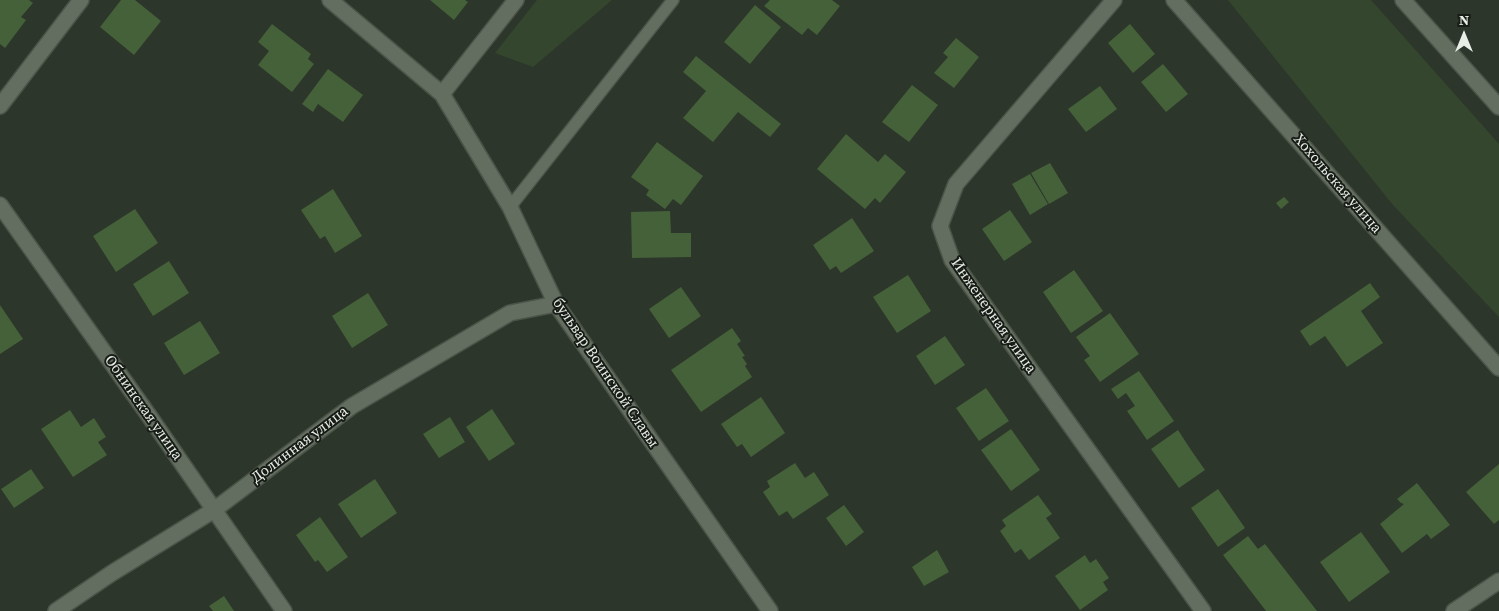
<!DOCTYPE html>
<html>
<head>
<meta charset="utf-8">
<style>
	body { margin:0 }
	#map { position:relative; width:1499px; height:611px; overflow:hidden; background:#2d362a; font-family:"Source Serif 4",serif }
	canvas { display:block }
	.north { position:absolute; left:1439px; top:10px; width:50px; height:50px; -webkit-text-stroke:4px #181c17; paint-order:stroke; rotate:0deg; font-size:14px; font-weight:700; line-height:20px; text-align:center; color:#e7eee5 }
	.north::after { content:''; display:block; margin:auto; width:18px; height:22px; background:#e7eee5; clip-path:polygon(50% 0,100% 100%,50% 72%,0 100%) }
</style>
</head>
<body>
<div id="map">
<canvas width="1499" height="611"></canvas>
<div class="north">N</div>
</div>
<script>
const context = document.querySelector('canvas').getContext('2d');
context.lineJoin = 'round';
function fill(path, color) { context.fillStyle = color; context.fill(path, 'evenodd'); }
function stroke(path, color, width, dash) { context.strokeStyle = color; context.lineWidth = width; context.lineCap = dash ? 'butt' : 'round'; context.setLineDash(dash || []); context.stroke(path); }
function label(font, color, halo, rows, align = 'center') {
  context.font = font + ' "Source Serif 4",serif'; context.lineWidth = 4; context.setLineDash([]); context.textBaseline = 'middle'; context.strokeStyle = halo; context.fillStyle = color; for (const [text, x, y, turn = 0] of rows) {
    context.save(); context.translate(x, y); context.rotate((+turn || 0) * Math.PI / 180); context.textAlign = isNaN(turn) ? turn : align; if (halo) context.strokeText(text, 0, 0); context.fillText(text, 0, 0); context.restore();
  }
}
fill(new Path2D(`
	M537 0H612L533 67 495 53Z
	M1228 0H1371L1499 144V317L1393 205Z`), '#34462e');
fill(new Path2D(`
	M0 0H29L33 3 21 17 26 20 5 48 0 44Z
	M121 0H135L161 21 134 55 100 27Z
	M430 0H465L468 2 454 20Z
	M770 0H832L840 6 817 35 808 28 802 35 764 6Z
	M755 5 781 27 750 64 724 42Z
	M272 24 311 54 308 59 314 64 292 92 258 65 269 51 258 42Z
	M1130 24 1155 54 1133 73 1108 43Z
	M956 38 979 57 954 88 934 73 948 57 943 53Z
	M696 56 781 124 770 137 738 112 713 142 683 118 706 91 683 72Z
	M1163 64 1188 94 1166 112 1141 82Z
	M328 69 363 95 343 122 318 104 313 112 302 104Z
	M912 85 938 105 909 142 882 122Z
	M1100 86 1117 109 1086 132 1068 109Z
	M846 134 878 162 885 154 906 172 880 203 875 198 865 209 817 169Z
	M657 142 703 176 681 205 673 199 665 209 646 195 649 190 631 177Z
	M1050 163 1068 193 1049 204 1031 173Z
	M1030 174 1048 204 1030 215 1012 184Z
	M333 189 362 236 335 253 325 236 320 239 301 210Z
	M1284 197 1289 202 1281 209 1276 203Z
	M135 209 158 243 116 272 93 236Z
	M1010 210 1032 242 1004 261 982 229Z
	M670 211 671 233H691V257L632 258 631 212Z
	M852 218 874 251 841 273 836 266 830 270 813 245Z
	M169 261 189 293 153 316 133 284Z
	M1074 270 1103 311 1071 333 1043 292Z
	M908 275 931 311 897 333 873 297Z
	M1370 283 1380 297 1361 311 1383 343 1347 367 1325 336 1310 346 1300 331Z
	M681 287 701 316 669 338 649 309Z
	M368 293 388 325 352 348 332 316Z
	M0 305 23 339 0 354Z
	M1110 313 1139 354 1100 382 1084 360 1090 356 1076 337Z
	M200 321 220 353 184 375 164 343Z
	M732 328 741 341 737 344 745 356 742 357 747 364 745 366 752 377 701 412 671 370Z
	M945 336 965 365 935 385 916 356Z
	M1139 371 1174 421 1147 440 1127 411 1135 406 1126 393 1118 399 1111 389Z
	M986 388 1009 421 979 441 956 408Z
	M761 397 785 433 751 457 742 444 737 447 721 424Z
	M492 409 515 444 489 461 466 427Z
	M70 410 81 427 94 418 106 437 98 442 107 455 73 477 41 429Z
	M450 417 465 442 439 458 423 434Z
	M1011 429 1040 470 1011 491 981 450Z
	M1178 430 1191 450 1169 466 1191 450 1205 470 1179 488 1151 449Z
	M795 463 805 478 814 472 829 495 793 519 787 511 779 516 763 492 770 487 767 481Z
	M1499 464V520L1494 524 1466 492Z
	M31 469 44 488 14 508 1 489Z
	M375 479 397 513 361 538 338 504Z
	M1417 483 1450 525 1431 539 1427 534 1402 553 1380 524 1404 504 1401 503 1397 499Z
	M1218 489 1245 528 1218 547 1191 508Z
	M1038 495 1052 514 1046 518 1060 538 1029 560 1021 549 1015 553 1000 531 1006 526 1002 520Z
	M844 505 864 532 846 546 826 518Z
	M320 517 348 557 327 572 318 560 315 562 296 535Z
	M1361 532 1390 572 1349 602 1320 562Z
	M1248 536 1258 549 1265 544 1317 611H1266L1223 555Z
	M937 550 949 572 924 586 912 567Z
	M1085 555 1090 563 1096 559 1109 578 1103 582 1108 590 1080 610 1055 576Z
	M224 596 234 611H213L209 606Z`), '#446139');
const lane = new Path2D(`
	M510 207 673 0`);
const street = new Path2D(`
	M330 0 442 94 510 207 556 304 770 611
	M1114 0 956 184 940 226 952 260 1203 611
	M1174 0 1499 368
	M1403 0 1499 107
	M442 94 516 0
	M0 106 81 0
	M0 205 152 420 284 611
	M56 611 112 573 214 510 352 406 510 313 556 304
	M1454 611 1499 581`);
stroke(lane, '#4c5449', 14);
stroke(street, '#4c5449', 18);
stroke(lane, '#636e60', 11);
stroke(street, '#636e60', 15);
label('15px', '#e7eee5', '#181c17', [
	["Хохольская улица",1337,184,49],
	["Инженерная улица",993,316,55],
	["бульвар Воинской Славы",605,373,56],
	["Обнинская улица",143,408,55],
	["Долинная улица",300,445,-37]
]);
</script>
</body>
</html>
